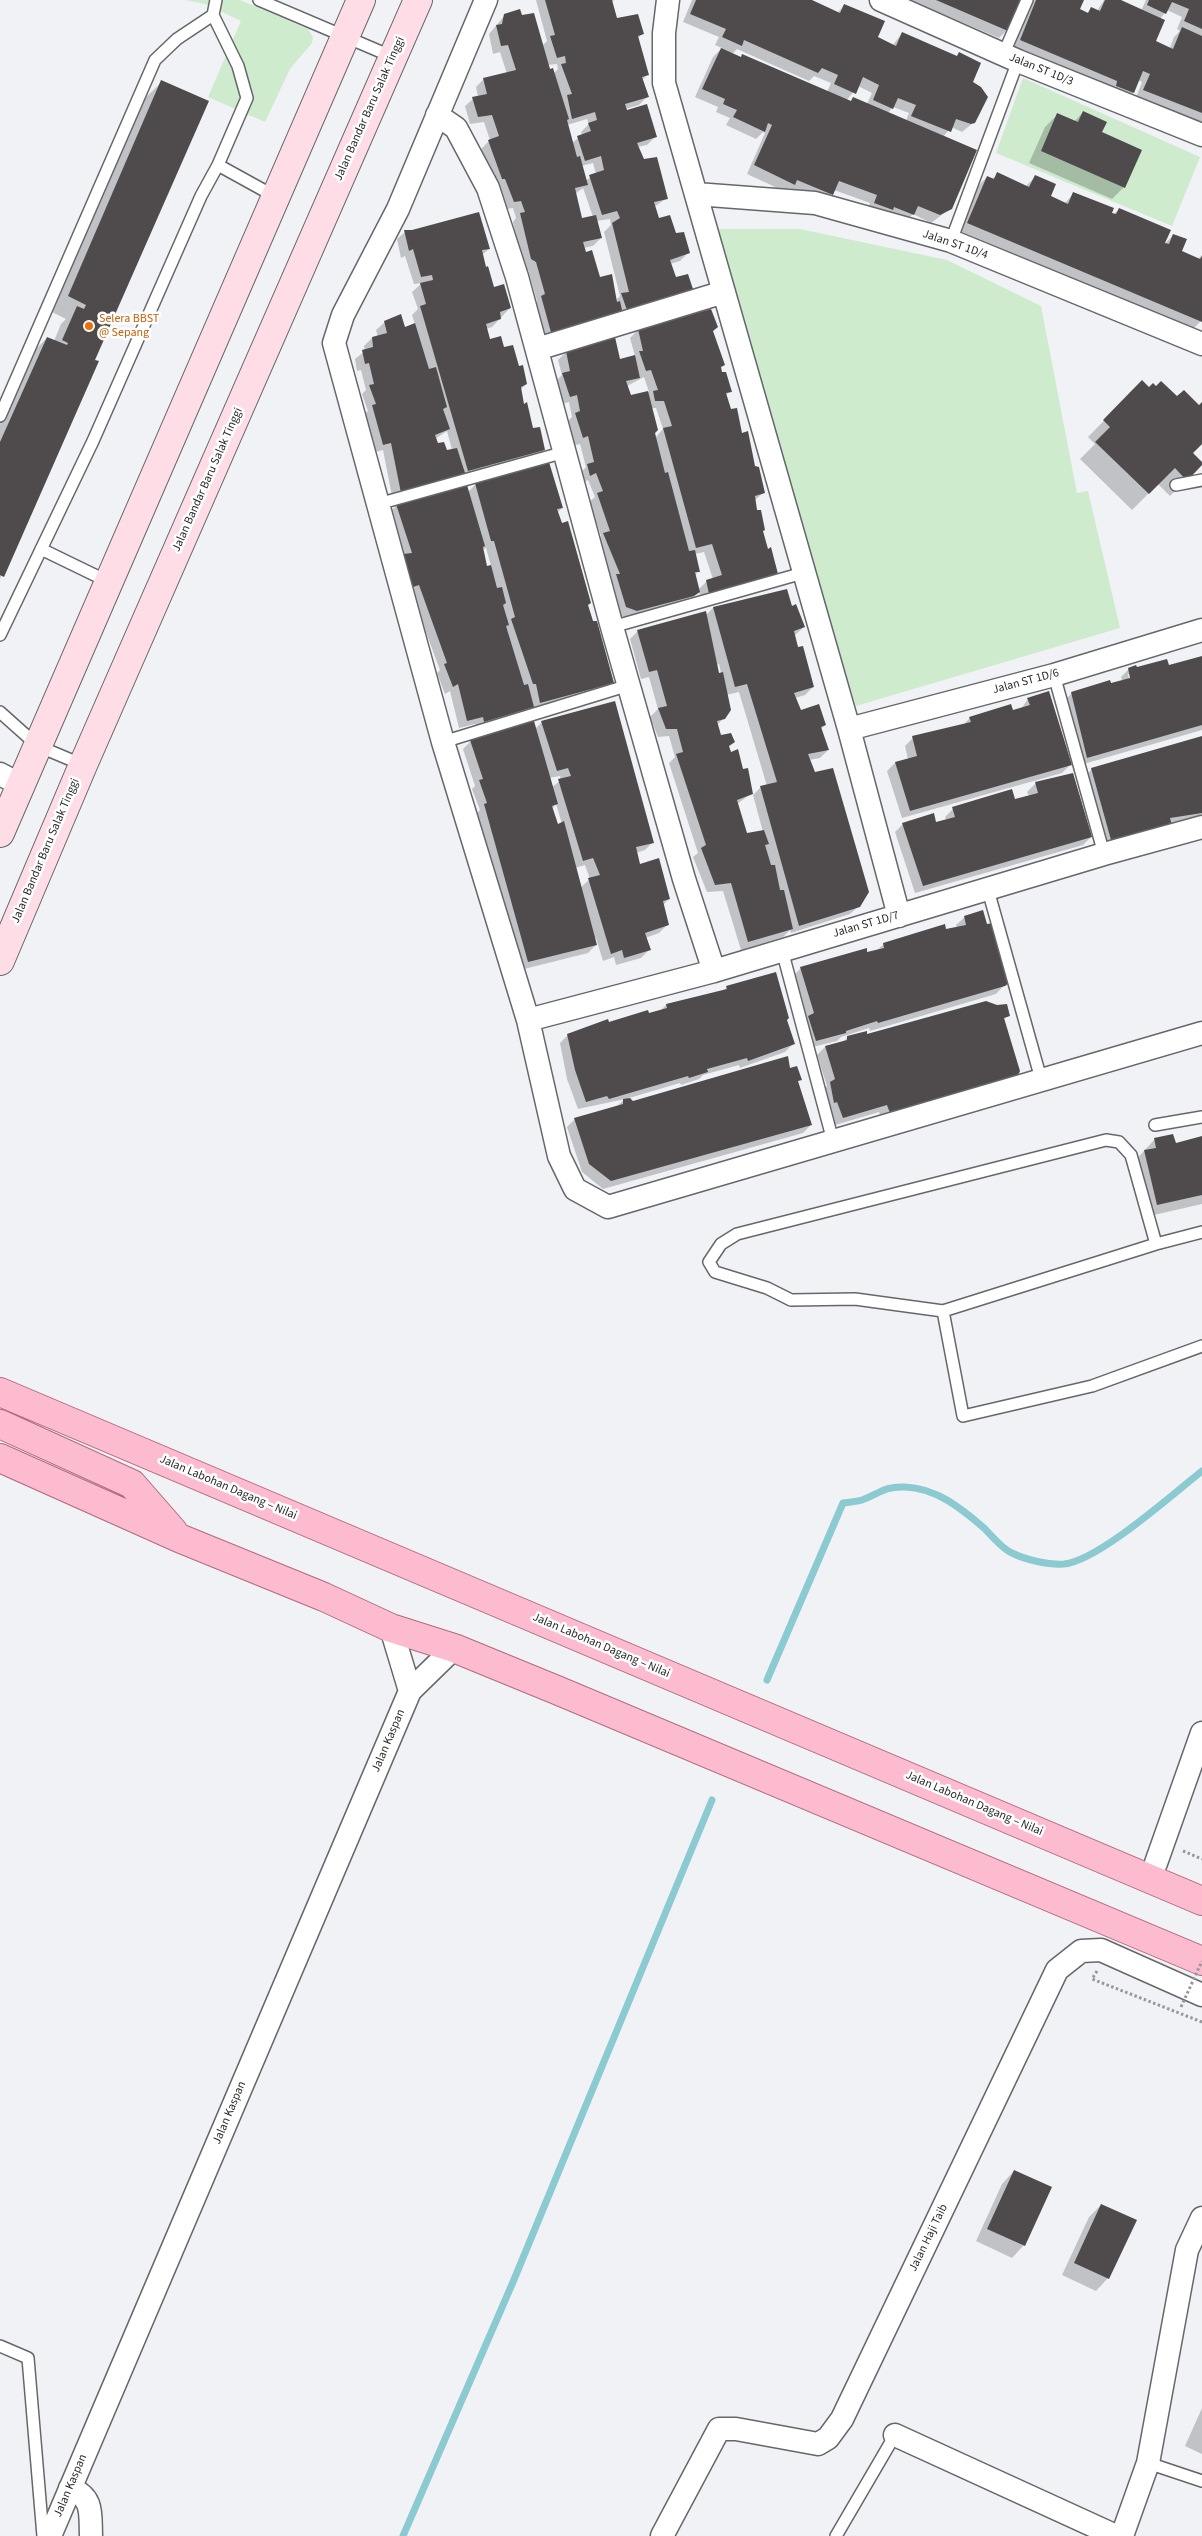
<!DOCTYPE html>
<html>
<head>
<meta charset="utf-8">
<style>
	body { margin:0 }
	canvas { display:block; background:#f1f2f6 }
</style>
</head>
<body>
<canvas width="1202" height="2536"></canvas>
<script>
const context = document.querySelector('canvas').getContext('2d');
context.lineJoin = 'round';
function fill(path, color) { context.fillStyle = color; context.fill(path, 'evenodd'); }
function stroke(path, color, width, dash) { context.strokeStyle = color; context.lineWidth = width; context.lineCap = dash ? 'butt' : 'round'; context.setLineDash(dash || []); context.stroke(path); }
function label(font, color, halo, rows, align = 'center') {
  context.font = font + ' "Source Sans 3",sans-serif'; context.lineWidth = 5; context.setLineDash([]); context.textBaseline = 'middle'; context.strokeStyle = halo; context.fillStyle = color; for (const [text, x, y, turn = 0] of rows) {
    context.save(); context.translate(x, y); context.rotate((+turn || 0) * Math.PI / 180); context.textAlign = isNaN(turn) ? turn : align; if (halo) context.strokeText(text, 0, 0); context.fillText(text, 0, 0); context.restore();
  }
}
fill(new Path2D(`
	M185 0H240L308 29 313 37 312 43 290 69 265 122 208 97 241 21 205 4Z
	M1023 78 1200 157 1172 226 996 153Z
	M718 229H800L947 260 1041 306 1077 493 1088 491 1120 628 856 706 813 570Z`), '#ceebcd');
fill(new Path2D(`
	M536 0H614L612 2 616 20 642 34 637 39 647 75 642 80 647 97 639 105 625 109 655 137 647 145 637 147 643 161 667 198 654 207 658 220 675 235 688 253 680 261 670 264 675 278 693 295 544 344 533 305 537 301 528 270 523 267 513 222 516 218 513 208 506 209 494 187 481 149 490 140 484 122 470 124 465 106 473 99 478 97 476 87 484 79 507 74 500 52 493 54 489 34 505 15 521 16 542 46 547 41ZM557 64 558 69 553 74 548 65ZM587 119 589 124 581 132 582 135 572 143 567 125ZM593 163 596 174 585 181 581 166ZM583 188 593 217 581 220 575 194ZM610 219 611 225 604 232 620 296 616 300 599 279 583 248 593 246 601 238 596 221Z
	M692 0H809L837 13 844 6 876 38 893 45 902 33 956 57 959 54 972 83 974 122 962 132 951 127 943 137 951 208 931 223 913 214 905 222 867 211 870 203 834 190 824 202 789 188 786 192 747 174 765 133 763 132 756 139 726 125 730 118 716 112 718 107 695 97 713 57 722 48 715 45 719 37 683 22ZM737 49 809 81 814 76 831 83 827 92 742 56 740 58 732 54ZM858 86 872 93 867 104 853 99 850 102 847 100ZM893 107 909 113 906 121 888 113Z
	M910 0H1020L1007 30 999 38Z
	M1032 0H1083L1078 10 1086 14 1092 9 1097 11 1104 0H1118L1141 11 1146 0H1202V123L1136 98 1142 82 1138 80 1133 93 1125 101 1013 48ZM1167 10 1182 17 1177 29 1180 31 1174 37 1170 48 1154 42 1160 19Z
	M162 82 94 360 0 579V424L31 354 47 338 54 341 61 324 66 319 52 312 145 98Z
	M1083 112 1101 133 1124 187 1112 199 1029 163 1045 127 1058 114 1074 122Z
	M998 174 1026 186 1035 177 1049 197 1065 203 1074 193 1110 214 1113 215 1119 209 1163 246 1173 235 1180 252 1198 259 1202 255 1201 321 1193 329 960 231 979 185 987 177 992 179Z
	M405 232 489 249 482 255 493 288 510 308 492 327 486 329 489 341 503 349 518 368 526 384 520 390 523 406 532 430 544 450 536 458 393 501 383 450 375 452 364 414 368 411 362 394 366 390 361 370 357 371 355 359 365 351 364 346 372 338 378 337 376 330 385 322 404 328 415 324 412 315 418 309 412 292 422 283 414 284 405 256 401 258 397 239ZM447 431 452 450 446 452 437 444 435 439Z
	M638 330 711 332 724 364 720 368 730 391 725 396 763 493 754 501 762 532 776 573 768 581 701 601 699 591 690 600 628 618 618 615 608 583 612 580 595 542 601 536 589 502 595 497 588 480 582 483 580 473 586 467 580 444 575 445 567 422 572 417 569 402 562 404 555 382 562 375 558 360 566 352 619 360 635 356 630 338ZM644 377 649 392 630 397 627 386ZM651 408H656L663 429 655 438ZM704 552 713 579 707 581 698 590 695 575 699 571 695 554Z
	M1142 382 1149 388 1199 406 1202 403V442L1191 453 1202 464 1170 496 1158 484 1132 510 1080 459 1095 444 1088 437Z
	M476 484 562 508 557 513 613 682 605 690 532 710 531 707 524 715 476 729 475 724 459 728 450 691 445 694 437 673 440 670 411 592 389 513 397 505 468 492ZM486 548 491 566 486 567 482 549Z
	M791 607 804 627 794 636 813 687 805 695 795 698 800 712 825 725 821 729 828 750 820 758 809 760 859 906 850 914 791 933 790 930 783 937 741 950 723 891 707 892 693 857 698 853 669 763 675 757 669 736 658 737 650 717 658 709 649 677 641 679 630 639 638 631 706 615 713 608ZM719 664 721 673 719 674 717 665ZM739 692 767 786 761 787 753 795 763 832 746 834 737 804 752 793 742 770 730 753 728 747 733 742 720 737 717 725 724 718 726 695Z
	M1202 657V730L1080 765 1064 701 1072 693 1122 681 1121 677 1129 669 1168 667ZM1128 674H1131L1130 684Z
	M1028 699 1070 765 1062 773 902 818 887 771 895 763 908 759 905 746 913 738 963 725 970 718 1021 709Z
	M542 722 653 842 645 850 636 853 640 865 669 899 663 905 667 925 659 933 645 938 649 950 641 958 616 965 614 957 603 961 596 938 594 939 596 945 588 953 520 970 477 813 480 810 472 789 475 786 463 749 471 741 535 729ZM560 776 561 780 552 787 549 778ZM556 804 562 824 557 826 552 809ZM585 865 590 879 580 888 575 868Z
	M1202 737V817L1170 824 1103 848 1084 777 1092 769Z
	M1072 774 1091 837 1083 845 915 893 895 832 903 824 936 823 946 820 945 817 953 809 1014 801 1029 796 1027 792 1035 784Z
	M965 917 1007 982 996 994 870 1031 869 1028 841 1037 837 1041 808 1048 793 976 801 968 876 951 884 944 957 928 956 925Z
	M727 987 785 1020 793 1044 785 1052 740 1068 739 1065 703 1075 699 1079 681 1085 680 1083 629 1098 632 1102 789 1070 800 1079 797 1082 811 1125 803 1133 603 1189 582 1172 567 1127 575 1119 617 1106 625 1099 578 1109 567 1079 560 1043 568 1035 660 1011 666 1005 722 992Z
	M1009 1015 882 1120 879 1112 835 1125 822 1091 827 1086 817 1055 825 1047 843 1042 848 1037Z
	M1202 1137V1204L1145 1217 1132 1164 1154 1140 1175 1144Z
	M1014 2171 1024 2245 1012 2258 976 2241 1002 2184Z
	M1101 2205 1108 2278 1096 2291 1062 2275 1089 2217Z
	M1202 2408V2454L1185 2446Z`), '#0003');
stroke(new Path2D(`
	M767 1680 843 1503C849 1502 856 1502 862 1500 879 1494 884 1486 905 1487 936 1488 961 1508 984 1528 992 1536 1002 1549 1012 1553 1026 1560 1048 1565 1064 1564 1098 1561 1173 1494 1202 1471
	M403 2536 513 2282 712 1800`), '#8ccad1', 7);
fill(new Path2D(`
	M545 0H612L617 18 638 14 644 34 638 36 649 75 642 77 649 97 625 104 627 110 647 104 657 137 637 143 644 159 657 157 668 199 654 202 659 218 670 215 676 233 684 232 690 253 670 260 676 277 688 274 695 295 629 316 621 293 629 292 612 223 620 218 617 211 602 215 589 175 604 170 601 156 585 161 577 136 591 131 588 123 597 120 595 112 572 119 567 95 572 94 561 64 566 63 565 56 557 58 550 36 555 35Z
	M696 0H812L840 13 844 4 885 21 878 37 896 46 902 32 957 56 959 52 981 63 973 82 981 87 988 97 975 123 971 124 956 119 951 132 911 116 916 105 898 98 893 109 873 100 879 85 863 77 856 94 834 84 838 75 822 68 818 73 744 40 742 46 722 37 726 29 690 14Z
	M936 0H1022L1008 31Z
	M1036 0H1084L1080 9 1088 13 1091 7 1100 11 1105 0H1121L1165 20 1156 41 1173 49 1182 27 1202 36V113L1143 90 1150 74 1143 71 1134 93 1116 86 1117 81 1020 40Z
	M1149 0H1202V29L1184 21 1189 9 1172 2 1166 14 1147 5Z
	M520 9 522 15 534 13 550 69 553 68 569 119 567 120 577 157 580 156 588 185 575 188 582 218 596 215 602 238 583 242 586 252 592 250 600 277 612 274 617 302 620 301 624 319 552 336 541 296 545 294 536 262 531 259 520 213 525 212 521 201 514 202 505 179H502L488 140 499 136 492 115 478 117 472 97 487 94 483 78 516 70 508 45 501 46 496 25 502 24 504 14Z
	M721 48 741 57 742 54 851 101 853 97 977 150 952 209 940 215 918 206 914 215 894 207 893 210 874 203 877 195 839 181 833 195 797 180 795 185 754 165 772 125 768 123 765 132 733 117 737 110 723 104 725 99 702 89Z
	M161 80 209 101 95 360 99 361 4 577 0 575V442L47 337 67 345 68 343 62 340 77 306 84 309 86 305 68 296Z
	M1083 111 1107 122 1102 132 1142 150 1125 188 1041 151 1057 113 1078 122Z
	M997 172 1029 187 1035 175 1056 184 1051 196 1068 204 1073 192 1114 208 1112 213 1116 214 1119 208 1171 230 1165 243 1169 244 1173 234 1187 239 1182 251 1200 259 1202 256V322L967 223 987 176 994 179Z
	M479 212 490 249 482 250 486 267 488 266 494 287 504 284 511 308 500 312 501 319 486 324 490 339 501 336 504 347 513 345 519 366 523 365 527 384 521 387 524 404 527 402 533 428 540 427 545 450 468 471 420 306 426 304 420 283 433 280 432 275 421 277 413 249 409 251 404 230H412Z
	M711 309 718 327 713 331 725 365 721 367 722 372H726L732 392 726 393 731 409 737 408 742 433 748 431 755 466 759 467 765 493 755 496 757 510H761L765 530 763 531 768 549 771 547 778 574 709 594 706 580 722 575 712 544 696 548 663 428 672 426 664 401H655L653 391 658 390 651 370 646 371 639 351H643L638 329Z
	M401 314 405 327 415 323 429 369 436 367 447 407 443 409 450 429 435 435 438 443 444 442 447 450 457 448 466 476 401 493 391 443 383 445 372 405 376 404 369 385 374 384 369 363 365 364 362 350 373 347 372 337 387 333 384 321Z
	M615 337 620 359 635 355 640 378 626 381 631 395 648 391 658 430 655 433 665 473 668 472 689 551 695 550 700 572H695L700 592 694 596 637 611 626 607 616 574H620L603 533 610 531 597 493 603 491 596 473 590 476 587 464 594 462 588 436 583 438 575 413 580 411 577 395 570 397 562 373 570 371 566 351Z
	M1142 380 1149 387 1153 383 1156 386 1161 381 1177 396 1184 390 1199 405 1202 402V444L1193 453 1202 462V465L1187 481 1175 468 1149 494 1095 442 1110 427 1103 420Z
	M549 462 563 508 557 509 562 523 568 521 591 603 588 605 593 621H597L614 683 540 703 536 684H533L511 619 515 617 494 541H491L475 483Z
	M467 485 485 546 483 547 487 566 491 565 497 588 502 587 506 603 503 605 509 625 506 626 524 685 528 684 534 707 484 722 483 717 467 721 458 684 453 687 444 664 447 663 419 585 413 587 403 554 412 553 396 504Z
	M787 589 792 606 796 604 805 627 794 631 798 647 803 646 814 687 794 693 801 710 819 704 826 725 821 727 829 750 808 754 815 772 833 768 869 892 860 907 799 926 760 786 777 782 747 684 735 687 713 607Z
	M706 611 719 673 723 672 731 710 725 719 717 721 721 735 731 733 735 742 729 746 731 752 738 749 743 769 748 768 753 794 737 800 747 833 764 830 769 844 765 845 771 865H775L780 890H784L793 929 748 942 731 883 715 885 701 848 706 845 676 754 683 752 677 729H666L658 708 667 706 657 670 649 672 637 630Z
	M1202 656V725L1087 758 1071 692 1110 680 1111 683 1130 678 1128 668 1136 665 1137 667 1167 659 1169 665Z
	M1049 691 1072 765 910 811 895 762 917 756 912 736 971 722 969 717 1011 704 1013 710 1030 705 1027 698Z
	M615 701 654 843 636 847 640 864 659 858 670 899 663 901 669 925 645 933 651 950 624 958 622 950 611 954 588 878 600 875 593 858 583 861 558 779 571 776 568 768 557 771 541 721Z
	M534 721 558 804 552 806 558 824 564 821 597 945 528 962 484 804 487 803 479 780 483 779 470 740Z
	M1202 736V813L1170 818 1172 826 1111 840 1091 768Z
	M1073 773 1092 837 923 886 902 823 934 813 936 822 955 817 952 807 1012 789 1015 799 1038 793 1035 782Z
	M983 910 987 924 993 923 1009 983 1005 986 878 1023 877 1021 846 1031V1033L816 1041 808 1016 814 1013 800 967 867 948V952L884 948 883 943 945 924 946 929 966 925 964 916Z
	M776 972 789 1018 787 1020 795 1044 748 1061 747 1058 707 1069 708 1072 689 1078 688 1076 609 1099 607 1096 586 1102 575 1070 567 1034 608 1019 609 1022 648 1010 649 1013 667 1008 666 1004 727 989 726 986Z
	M986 1001 997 1005 1007 1004 1010 1016 1004 1018 1020 1071 1017 1077 890 1113 887 1105 843 1118 837 1102 834 1103 830 1082 835 1079 825 1046 847 1040V1036L867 1031V1034Z
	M788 1056 790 1068 797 1066 802 1080 798 1081 812 1125 611 1181 589 1164 574 1118 623 1104V1099L630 1098 633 1101Z
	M1173 1134 1176 1143 1202 1136V1195L1157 1205 1144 1150 1156 1148 1154 1138Z
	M1014 2170 1052 2187 1025 2246 987 2229Z
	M1101 2204 1137 2220 1109 2279 1074 2263Z`), '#4f4b4c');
const lane = new Path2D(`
	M259 0 393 57
	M213 15 238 66 247 98 218 165
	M1003 55 1027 0
	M951 241 1018 61
	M0 416 155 60 177 39 213 15 216 0
	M1176 485 1202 480
	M378 504 565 452
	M41 549 109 582
	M612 627 803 573
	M0 635 93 441 201 196 218 165 276 197
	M1054 675 1104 854
	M0 712 38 746 83 765
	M443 742 629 685
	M988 890 1041 1079
	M782 950 833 1141
	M1155 1125 1202 1117
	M1156 1244 1131 1155 1119 1142 1106 1140 737 1234 721 1244 709 1262 715 1272 767 1288 791 1300 855 1299 943 1311 1156 1244 1202 1232
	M943 1311 963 1416 1092 1386 1202 1346
	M0 2346 28 2358 43 2536
	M1148 2463 1202 2481
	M836 2536 895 2435`);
const street = new Path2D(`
	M486 0 398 209 343 315 334 343 443 742 528 1020 559 1156 575 1189 608 1207 1202 1033
	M668 0 664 33V83L849 729 899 916
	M881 0 1018 61 1202 135
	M437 115 456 128 488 188 517 277 612 627 684 879 714 971
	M696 194 815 203 951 241 1202 344
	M537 349 724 292
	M849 729 1054 675 1202 630
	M0 774 21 785
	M528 1020 714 971 1104 854 1202 827
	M391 1628 410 1691
	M1156 1863 1202 1733
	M895 2435 1116 2536
	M70 2488C94 2498 90 2513 91 2536
	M50 2536 410 1691 454 1648
	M662 2536 719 2429H736L818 2444 828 2438 842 2419 1057 1970 1081 1951 1101 1950 1202 1995
	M1122 2536 1148 2463 1187 2250 1202 2218`);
const secondary = new Path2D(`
	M0 833 361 0
	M0 961 83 765 418 0`);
const primary = new Path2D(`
	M0 1392 1202 1901
	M0 1424 132 1484 173 1531
	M0 1458 179 1538 324 1597 391 1628 454 1648 559 1691 1202 1961`);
stroke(lane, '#66676a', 14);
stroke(street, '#66676a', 25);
stroke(secondary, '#66676a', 30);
stroke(primary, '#b16b80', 30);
stroke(new Path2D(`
	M1183 1851 1202 1859
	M1097 1971 1092 1979 1202 2022`), '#96979a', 3, [2.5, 2.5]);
stroke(lane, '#fff', 11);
stroke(street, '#fff', 22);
stroke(secondary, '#fedde6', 28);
stroke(primary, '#fcbbce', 28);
stroke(new Path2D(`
	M1181 2007 1202 1961`), '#96979a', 3, [2.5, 2.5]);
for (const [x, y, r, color] of [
	[89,326,5,"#e8710a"]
]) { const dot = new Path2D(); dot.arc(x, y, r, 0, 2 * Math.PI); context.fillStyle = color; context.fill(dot); stroke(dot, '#fff', 2); }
label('12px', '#29292b', '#fff', [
	["Jalan ST 1D/3",1041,70,22],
	["Jalan Bandar Baru Salak Tinggi",370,109,-66],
	["Jalan ST 1D/4",955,245,19],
	["Jalan Bandar Baru Salak Tinggi",208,480,-66],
	["Jalan ST 1D/6",1026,682,-15],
	["Jalan Bandar Baru Salak Tinggi",46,851,-67],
	["Jalan ST 1D/7",866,925,-16],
	["Jalan Labohan Dagang ‒ Nilai",228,1488,23],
	["Jalan Labohan Dagang ‒ Nilai",601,1646,23],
	["Jalan Kaspan",389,1741,-67],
	["Jalan Labohan Dagang ‒ Nilai",974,1804,23],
	["Jalan Kaspan",230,2113,-67],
	["Jalan Haji Taib",929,2238,-64],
	["Jalan Kaspan",71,2486,-67]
]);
label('12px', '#c56008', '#fff', [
	["Selera BBST",99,319],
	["@ Sepang",99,333]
], 'left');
</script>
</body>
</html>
